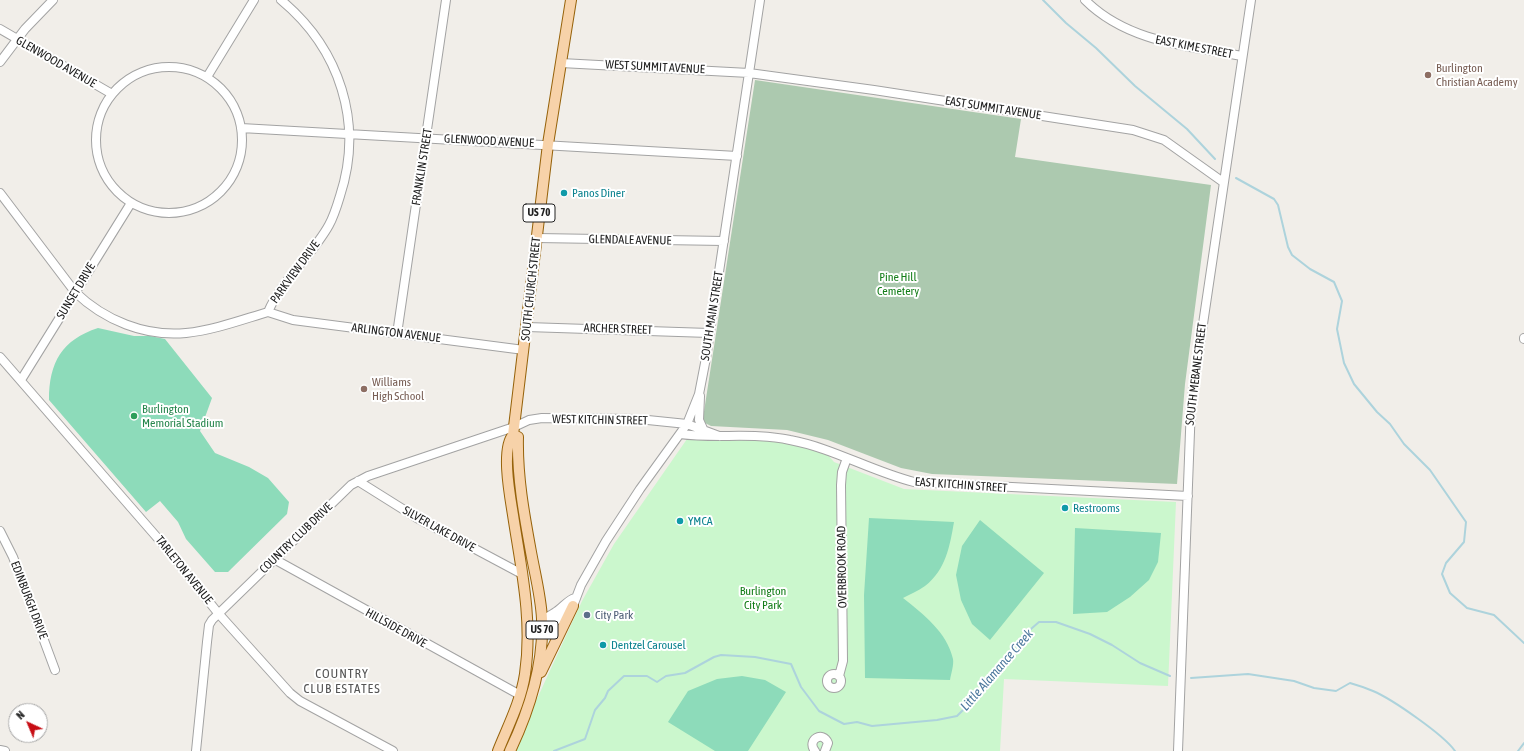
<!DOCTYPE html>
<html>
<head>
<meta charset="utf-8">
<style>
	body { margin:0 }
	#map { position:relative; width:1524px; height:751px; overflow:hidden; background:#f1eee9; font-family:"Asap Condensed",sans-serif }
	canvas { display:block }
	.north { position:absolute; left:8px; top:703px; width:40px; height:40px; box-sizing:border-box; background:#fff; border:1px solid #a7a7a7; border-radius:50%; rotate:316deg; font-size:11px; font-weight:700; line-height:16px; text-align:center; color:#222 }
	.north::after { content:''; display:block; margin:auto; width:14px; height:18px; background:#c70d14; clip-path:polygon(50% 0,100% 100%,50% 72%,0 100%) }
</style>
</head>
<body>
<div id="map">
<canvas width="1524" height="751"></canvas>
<div class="north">N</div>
</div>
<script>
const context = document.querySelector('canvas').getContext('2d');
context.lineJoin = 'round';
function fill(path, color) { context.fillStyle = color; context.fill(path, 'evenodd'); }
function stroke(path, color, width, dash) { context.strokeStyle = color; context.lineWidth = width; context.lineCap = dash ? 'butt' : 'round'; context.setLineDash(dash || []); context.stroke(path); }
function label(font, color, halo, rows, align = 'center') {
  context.font = font + ' "Asap Condensed",sans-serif'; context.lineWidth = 4; context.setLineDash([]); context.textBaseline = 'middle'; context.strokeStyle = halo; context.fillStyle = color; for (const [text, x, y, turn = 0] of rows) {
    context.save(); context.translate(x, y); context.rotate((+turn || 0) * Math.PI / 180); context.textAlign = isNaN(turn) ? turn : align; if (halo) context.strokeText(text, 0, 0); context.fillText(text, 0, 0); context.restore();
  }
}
fill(new Path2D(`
	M755 80 1021 119 1015 157 1211 185 1185 384 1177 484 932 474 901 468 828 440 787 430 711 426 705 423 703 418Z`), '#acc9af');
fill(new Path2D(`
	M717 438 789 441 821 447 834 462 904 489 1176 502 1168 686 1004 679 1000 751H513L582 601 614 544 687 439 711 440Z`), '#cbf7cd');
fill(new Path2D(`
	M98 328 134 336H150L165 339 212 398 200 431 215 453 249 467 268 478 289 502 287 514 228 572H215L186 539 178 522 160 501 146 512 49 400C49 362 62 340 98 328Z
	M869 518 954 522C950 545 946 570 925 586 918 591 910 594 903 598 923 614 947 632 953 659 954 665 951 674 950 680L865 678 864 595Z
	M980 520 1044 573 990 640 972 624 961 600 956 575 962 546Z
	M1075 528 1161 533 1158 562 1149 580 1130 597 1107 612 1073 614Z
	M742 676 765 680 786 692 748 751H715L668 722 688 691 717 679Z`), '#8ddbba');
stroke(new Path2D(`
	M1043 0 1066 23 1096 48 1135 86 1187 129 1215 159
	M1236 178 1274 199 1278 205 1288 247 1292 255 1310 269 1334 282 1342 301 1337 329 1344 363 1354 384 1377 412 1390 424 1404 444 1430 470 1466 522 1464 542 1446 563 1442 574 1450 593 1467 608 1494 615 1524 643
	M1191 678 1248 674 1294 681 1314 688 1336 691 1350 683C1357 685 1366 688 1373 691 1392 699 1444 735 1455 751
	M554 751 585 739 595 710 605 698 608 691 624 676H647L657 682 666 676 685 673 714 657 721 655 755 657 791 664 801 687 819 711 844 724 857 722 872 726 937 720 957 716 969 704 1024 635 1039 622H1056L1090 634 1112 645 1140 663 1170 676
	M1518 751 1524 743`), '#add3dc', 2);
const minor = new Path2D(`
	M1085 0C1127 42 1187 46 1242 56
	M0 29 112 94
	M0 62 25 29 53 0
	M561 63 749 73 874 90 1133 130 1164 140 1223 182
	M96 140a73 73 0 1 1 146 0a73 73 0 1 1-146 0Z
	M207 77 254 0
	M241 128 737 156
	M0 193 75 292C104 320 145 337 186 333 214 330 241 320 268 312 282 279 312 256 329 225 334 216 337 206 340 196 364 123 340 49 281 0
	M537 238 724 241
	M268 312 293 320 524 350
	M527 327 709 333
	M397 334 446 0
	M1524 339V338
	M0 357 168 550 218 613 290 693 300 701 393 751
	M21 380 131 203
	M700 396 699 420 704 431
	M680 434C716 439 753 432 790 440 833 448 871 471 914 482L1188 496
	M358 481 417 518 522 574
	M0 531 13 557 55 670
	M274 559 520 695
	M575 598C567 600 562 609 554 613 550 616 547 616 544 620L548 623 554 622 562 617 573 606 581 585 606 541 640 489 687 424 699 394 706 358 760 0
	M827 681a7 7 0 1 1 14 0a7 7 0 1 1-14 0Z
	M839 676 843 661 841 485 842 472 847 458
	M0 750 5 751
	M196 751 207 642 209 625 212 620 351 485 368 476 514 427 529 420 542 418 638 419 687 424 719 436
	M815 751C806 740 823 730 828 743L825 751
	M1178 751 1191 405 1251 0`);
const major = new Path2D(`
	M541 672 573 606
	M498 751C508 726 521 701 525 674 533 620 521 568 513 515 510 496 501 449 513 435L548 144 571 0
	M510 751C530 709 544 665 542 619 541 597 535 574 531 552 524 514 517 476 518 437L513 435`);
stroke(minor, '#a3a3a3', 10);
stroke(major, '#96620a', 12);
stroke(minor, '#fff', 8);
stroke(major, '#f7d2a9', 10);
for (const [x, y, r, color] of [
	[1428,75,4,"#8d6e63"],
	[564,193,4,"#0f9aa8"],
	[364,389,4,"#8d6e63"],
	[134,416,4,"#2e9e5b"],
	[1065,508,4,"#0f9aa8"],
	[680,521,4,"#0f9aa8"],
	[587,615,4,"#5c6f8a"],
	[603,645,4,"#0f9aa8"]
]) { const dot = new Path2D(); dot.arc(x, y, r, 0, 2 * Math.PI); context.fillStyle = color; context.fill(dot); stroke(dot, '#fff', 1.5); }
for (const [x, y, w] of [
	[539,213,32],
	[542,630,32]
]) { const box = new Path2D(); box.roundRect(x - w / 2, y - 9, w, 18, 3); context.fillStyle = '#fff'; context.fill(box); stroke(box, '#222', 1); }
label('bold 11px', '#222', null, [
	["US 70",539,213],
	["US 70",542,630]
]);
label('12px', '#222', '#fff', [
	["EAST KIME STREET",1194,47,11],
	["GLENWOOD AVENUE",56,62,30],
	["WEST SUMMIT AVENUE",655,67,3],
	["EAST SUMMIT AVENUE",993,108,9],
	["GLENWOOD AVENUE",489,141,3],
	["FRANKLIN STREET",422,167,-81],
	["GLENDALE AVENUE",630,240,1],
	["PARKVIEW DRIVE",295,272,-54],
	["SOUTH CHURCH STREET",531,289,-84],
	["SUNSET DRIVE",76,291,-59],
	["SOUTH MAIN STREET",712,316,-81],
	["ARCHER STREET",618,329,2],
	["ARLINGTON AVENUE",396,333,7],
	["SOUTH MEBANE STREET",1196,374,-83],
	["WEST KITCHIN STREET",600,420,1],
	["EAST KITCHIN STREET",961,485,4],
	["SILVER LAKE DRIVE",439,529,29],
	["COUNTRY CLUB DRIVE",296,538,-44],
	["OVERBROOK ROAD",842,567,-91],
	["TARLETON AVENUE",184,570,51],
	["EDINBURGH DRIVE",29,600,69],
	["HILLSIDE DRIVE",396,628,29]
]);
label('12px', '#785e54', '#fff', [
	["Burlington",1436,68],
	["Christian Academy",1436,82],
	["Williams",372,382],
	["High School",372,396]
], 'left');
label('12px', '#0d838f', '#fff', [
	["Panos Diner",572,193],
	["Restrooms",1073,508],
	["YMCA",688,521],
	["Dentzel Carousel",611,645]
], 'left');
label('12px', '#137d18', '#fff', [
	["Pine Hill",898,277],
	["Cemetery",898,291],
	["Burlington",763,591],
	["City Park",763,605]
]);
label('12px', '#27864d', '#fff', [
	["Burlington",142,409],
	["Memorial Stadium",142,423]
], 'left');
label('12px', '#4e5e75', '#fff', [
	["City Park",595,615]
], 'left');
label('italic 13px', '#4c789d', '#fff', [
	["Little Alamance Creek",997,670,-49]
]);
context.letterSpacing = '1px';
label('13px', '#555', '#fff', [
	["COUNTRY",342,674],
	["CLUB ESTATES",342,689]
]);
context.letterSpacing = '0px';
</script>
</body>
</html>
